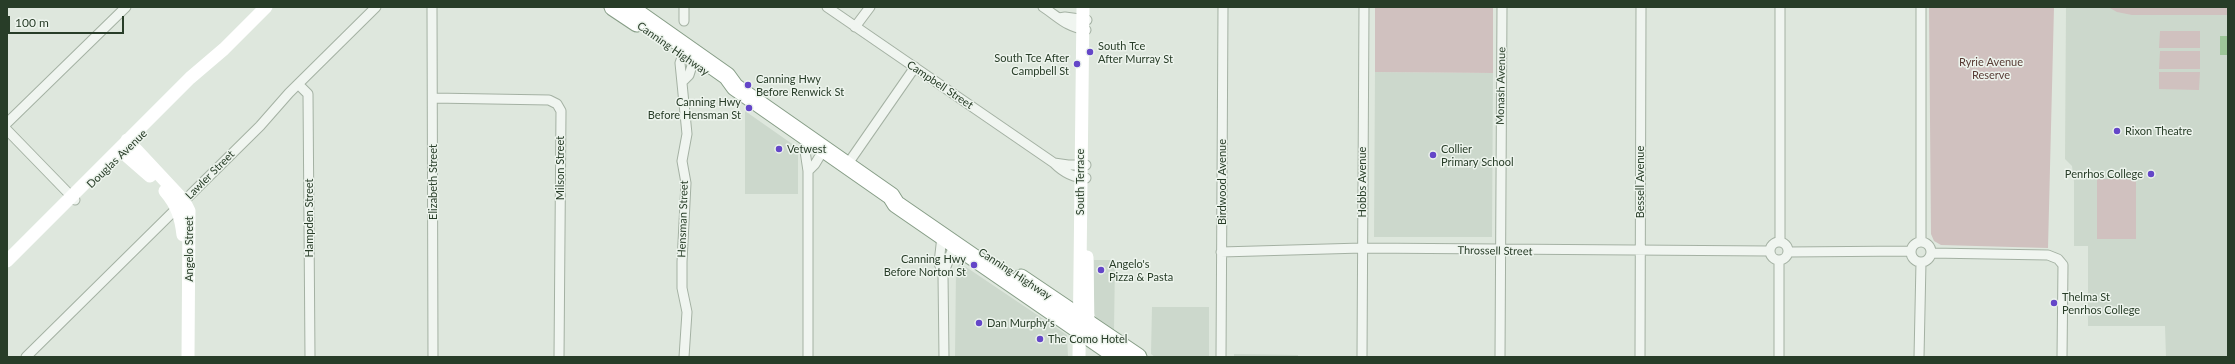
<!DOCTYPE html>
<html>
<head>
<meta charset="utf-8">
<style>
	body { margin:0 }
	#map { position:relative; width:2235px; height:364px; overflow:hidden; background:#dee7dd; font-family:Lato,sans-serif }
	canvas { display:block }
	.frame { position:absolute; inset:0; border:8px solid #283d28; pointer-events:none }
	.scale { position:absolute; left:8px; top:16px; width:116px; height:18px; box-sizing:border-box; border:2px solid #283d28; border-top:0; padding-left:5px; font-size:12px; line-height:14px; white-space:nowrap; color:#283d28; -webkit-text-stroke:3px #edf4ed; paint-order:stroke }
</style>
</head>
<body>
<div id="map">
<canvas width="2235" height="364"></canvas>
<div class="frame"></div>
<div class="scale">100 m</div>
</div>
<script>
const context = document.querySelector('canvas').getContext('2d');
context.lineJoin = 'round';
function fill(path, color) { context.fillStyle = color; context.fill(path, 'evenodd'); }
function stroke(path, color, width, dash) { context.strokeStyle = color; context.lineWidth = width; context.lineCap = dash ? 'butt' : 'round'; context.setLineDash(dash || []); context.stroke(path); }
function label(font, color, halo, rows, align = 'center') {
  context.font = font + ' Lato,sans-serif'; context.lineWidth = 3; context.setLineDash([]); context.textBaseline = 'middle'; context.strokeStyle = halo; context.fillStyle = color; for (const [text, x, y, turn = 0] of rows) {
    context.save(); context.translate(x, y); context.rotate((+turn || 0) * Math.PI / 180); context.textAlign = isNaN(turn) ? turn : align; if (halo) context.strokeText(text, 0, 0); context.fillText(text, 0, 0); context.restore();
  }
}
fill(new Path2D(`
	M2066 7H2228V357H2166L2165 326H2088V246H2074V182L2072 166 2065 159Z
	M1375 72 1493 73 1492 237H1374Z
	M745 111 798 148V194H745Z
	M1094 260H1115L1114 331 1096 318 1094 313Z
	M960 263 1067 335 1068 357H955L956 269Z
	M1152 307H1209V357H1155L1151 354Z
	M1234 354 1298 355V357H1234Z`), '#ccd8cc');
fill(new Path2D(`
	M1375 7H1493V73L1375 72Z
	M1929 7H2054L2048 248 1941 245 1934 241 1931 234Z
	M2108 7H2228V15H2132L2117 12Z
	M2160 31H2200V48H2159Z
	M2160 51H2200V69H2159Z
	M2159 72H2200L2199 90 2159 89Z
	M2097 179H2136V239H2097Z`), '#d0c1bf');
fill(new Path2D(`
	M2220 36H2228V55H2220Z`), '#9ec699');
const street = new Path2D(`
	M432 7 433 357
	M827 7 1054 163C1063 172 1073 178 1086 178
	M1043 7C1060 18 1065 26 1086 30
	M1059 18 1065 17 1087 20
	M684 21V7
	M855 27 870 7
	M683 81 689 75 696 53
	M298 84 308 94 310 357
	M433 98 549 100 557 104 561 111 559 357
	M7 123 126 7
	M7 130 75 200
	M1054 163 1068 165H1086
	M847 165 915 67
	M808 171 815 164 824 149
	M942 236 939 263 943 275 944 357
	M1911 252a10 10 0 1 1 20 0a10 10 0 1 1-20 0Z
	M1770 251a9 9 0 1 1 18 0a9 9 0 1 1-18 0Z
	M1780 242V7
	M1921 242V7
	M1221 252 1362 248 1769 251
	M1788 252 1910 251
	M1931 253 2048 255 2058 259 2063 265 2062 357
	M1779 260V357
	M943 275 954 245
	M26 357 260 126 289 93 376 7
	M684 357 687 312 682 288V262L686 183 682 161 687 134 680 63 686 46
	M808 357V171L805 151 813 141
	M1221 357 1223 7
	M1362 357 1364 7
	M1500 357 1502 7
	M1640 357 1641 7
	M1919 357 1921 262`);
const highway = new Path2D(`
	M613 7 637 23
	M629 7 727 76 735 87 891 196 896 204 1118 357
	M1021 278 1138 357`);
stroke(street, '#a4b1a3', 11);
stroke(highway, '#869d86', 19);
stroke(street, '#f0f5f0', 9);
stroke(new Path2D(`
	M127 140 184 201 189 211 188 357
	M119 149 150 176
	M165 191C177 205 181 217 183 235
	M1087 257 1088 329
	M7 261 190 78 224 49 266 7
	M1079 357 1083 7`), '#fff', 13);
stroke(highway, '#fff', 17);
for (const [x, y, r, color] of [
	[1090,52,4,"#6446c8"],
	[1077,64,4,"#6446c8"],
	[748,85,4,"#6446c8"],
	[749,108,4,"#6446c8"],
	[2117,131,4,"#6446c8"],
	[779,149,4,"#6446c8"],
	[1433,155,4,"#6446c8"],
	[2151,174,4,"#6446c8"],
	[974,265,4,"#6446c8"],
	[1101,270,4,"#6446c8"],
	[2054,303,4,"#6446c8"],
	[979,323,4,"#6446c8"],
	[1040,339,4,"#6446c8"]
]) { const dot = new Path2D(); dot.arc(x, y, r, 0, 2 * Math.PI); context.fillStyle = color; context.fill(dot); stroke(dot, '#edf4ed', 1.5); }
label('11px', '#283d28', '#edf4ed', [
	["South Tce",1098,46],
	["After Murray St",1098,59],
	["South Tce After",1069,58,"right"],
	["Campbell St",1069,71,"right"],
	["Canning Hwy",756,79],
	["Before Renwick St",756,92],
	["Canning Hwy",741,102,"right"],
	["Before Hensman St",741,115,"right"],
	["Rixon Theatre",2125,131],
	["Vetwest",787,149],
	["Collier",1441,149],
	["Primary School",1441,162],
	["Penrhos College",2143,174,"right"],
	["Canning Hwy",966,259,"right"],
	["Before Norton St",966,272,"right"],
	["Angelo's",1109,264],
	["Pizza & Pasta",1109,277],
	["Thelma St",2062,297],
	["Penrhos College",2062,310],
	["Dan Murphy's",987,323],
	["The Como Hotel",1048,339]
], 'left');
label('11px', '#283d28', '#edf4ed', [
	["Canning Highway",673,49,35],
	["Campbell Street",940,85,34],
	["Monash Avenue",1501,86,-89],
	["Douglas Avenue",117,159,-44],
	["Milson Street",560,168,-90],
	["Lawler Street",210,175,-45],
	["Elizabeth Street",433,182,-90],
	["South Terrace",1080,182,-90],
	["Birdwood Avenue",1222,182,-90],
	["Hobbs Avenue",1362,182,-90],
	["Bessell Avenue",1640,182,-90],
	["Hampden Street",309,218,-90],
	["Hensman Street",683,219,-88],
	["Angelo Street",189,249,-90],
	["Throssell Street",1495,251,1],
	["Canning Highway",1015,274,33]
]);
label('11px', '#583c35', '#edf4ed', [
	["Ryrie Avenue",1991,62],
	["Reserve",1991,75]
]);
</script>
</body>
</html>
